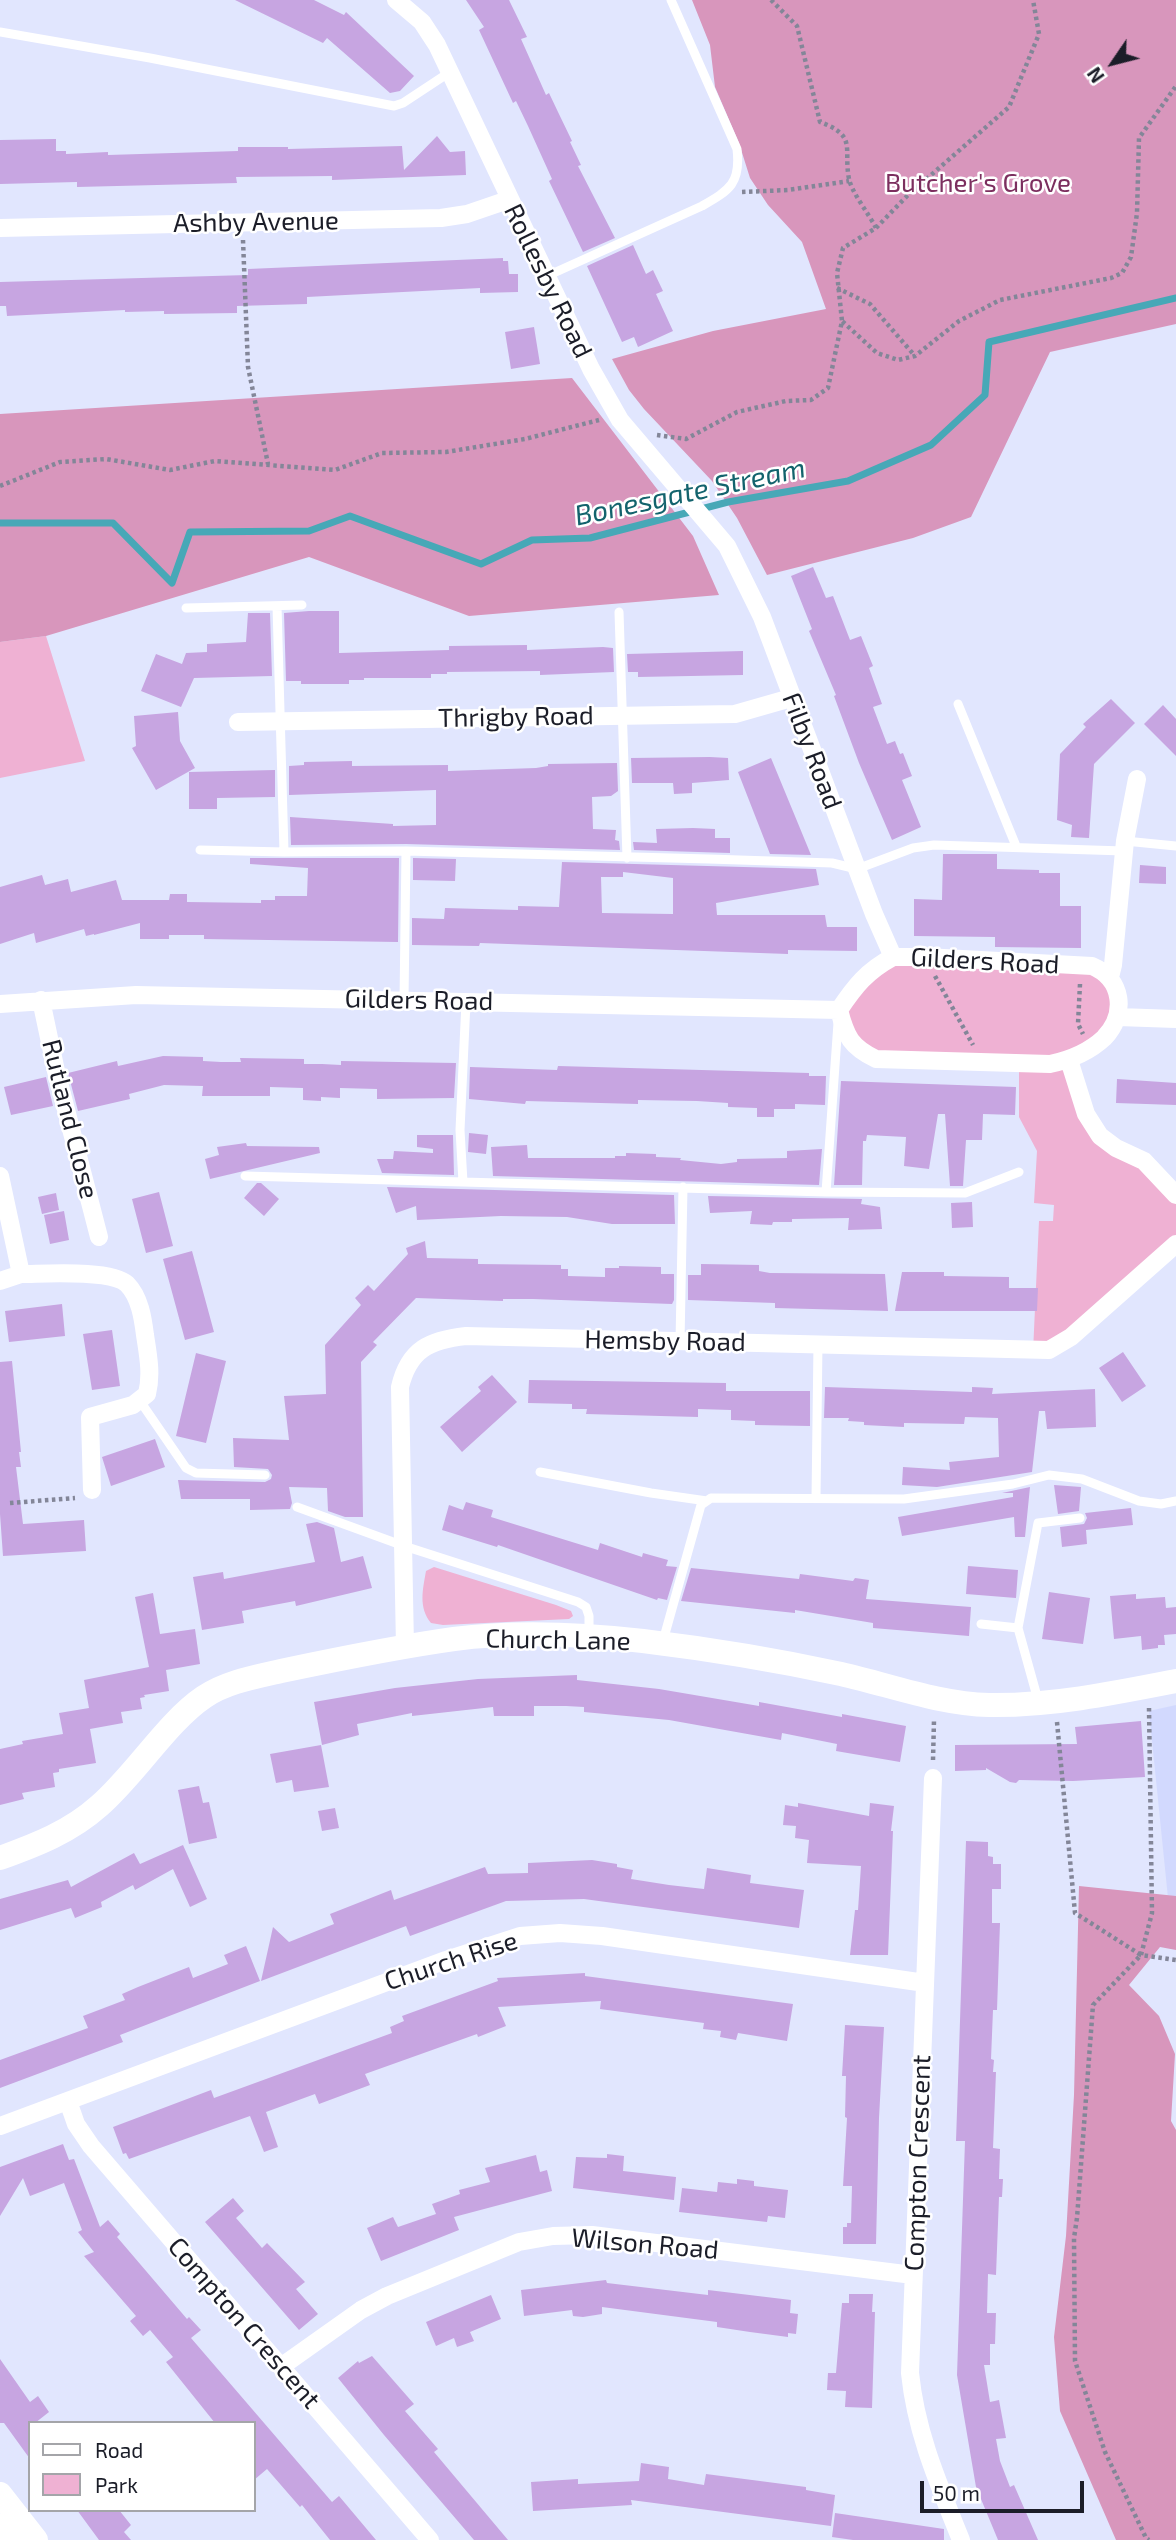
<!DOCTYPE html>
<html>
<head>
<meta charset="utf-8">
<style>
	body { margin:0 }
	#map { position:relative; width:1176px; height:2540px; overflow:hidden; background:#e1e6fe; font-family:"Exo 2",sans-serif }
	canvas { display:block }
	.legend { position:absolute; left:28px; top:2421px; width:228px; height:91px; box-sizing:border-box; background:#fff; border:2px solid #a4a5a9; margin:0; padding:9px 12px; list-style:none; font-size:21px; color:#1b1d28 }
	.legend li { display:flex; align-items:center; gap:14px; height:35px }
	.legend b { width:35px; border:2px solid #a4a5a9 }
	.north { position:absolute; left:1078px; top:28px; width:70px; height:70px; -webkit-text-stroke:5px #fff; paint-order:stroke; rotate:235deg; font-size:19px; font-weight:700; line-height:28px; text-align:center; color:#1b1d28 }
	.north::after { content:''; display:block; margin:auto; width:24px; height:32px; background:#1b1d28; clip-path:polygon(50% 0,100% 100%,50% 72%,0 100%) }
	.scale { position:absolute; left:920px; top:2481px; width:164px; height:32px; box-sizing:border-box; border:4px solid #1b1d28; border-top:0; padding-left:9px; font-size:21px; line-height:24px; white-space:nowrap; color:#1b1d28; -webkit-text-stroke:5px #fff; paint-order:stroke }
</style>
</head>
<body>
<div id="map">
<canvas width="1176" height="2540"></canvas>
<ul class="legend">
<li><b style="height:9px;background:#fff"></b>Road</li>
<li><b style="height:19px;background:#efb1d3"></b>Park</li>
</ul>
<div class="north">N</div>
<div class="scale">50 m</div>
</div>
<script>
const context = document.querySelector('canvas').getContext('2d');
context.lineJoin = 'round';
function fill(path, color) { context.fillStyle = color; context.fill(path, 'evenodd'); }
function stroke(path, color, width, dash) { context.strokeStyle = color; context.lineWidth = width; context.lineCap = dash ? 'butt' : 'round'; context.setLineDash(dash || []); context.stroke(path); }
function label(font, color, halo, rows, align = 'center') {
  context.font = font + ' "Exo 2",sans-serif'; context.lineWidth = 5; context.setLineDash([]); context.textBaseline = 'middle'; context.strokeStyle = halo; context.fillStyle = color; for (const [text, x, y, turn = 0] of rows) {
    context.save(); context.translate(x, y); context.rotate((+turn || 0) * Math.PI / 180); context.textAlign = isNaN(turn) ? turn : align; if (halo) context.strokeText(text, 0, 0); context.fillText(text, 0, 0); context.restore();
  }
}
fill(new Path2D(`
	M1176 1705V1898H1168L1149 1711Z`), '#d2d9fe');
fill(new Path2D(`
	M46 636 85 761 0 778V642Z
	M893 957 1102 970 1118 1017 1069 1060 1086 1114 1176 1195V1244L1071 1337 1033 1352 1039 1221H1053L1054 1205 1034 1203 1037 1151 1019 1117V1065L876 1059 844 1030 853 988Z
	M434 1567 556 1605 571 1611 573 1616 569 1619 443 1625 431 1623C418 1607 423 1589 426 1571Z`), '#efb1d3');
fill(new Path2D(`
	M692 0H1176V324L1050 352 971 517 913 538 767 575 737 518 712 481 644 409 629 390 612 359 713 331 826 309 802 242 768 205 750 178 739 143 715 87 710 45Z
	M572 378 693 536 719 595 469 616 309 557 46 636 0 642V414Z
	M1079 1886 1176 1896V1950L1160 1947 1129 1985 1159 2016 1175 2054 1171 2121 1176 2130V2540H1116L1060 2411 1054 2337 1066 2236 1074 2095Z`), '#d896bc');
stroke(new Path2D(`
	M0 523H113L172 583 190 532 309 531 350 516 481 564 532 540 590 538 728 502 848 481 931 445 985 395 989 342 1176 298`), '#47a8b7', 7);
fill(new Path2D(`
	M235 0H314L344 15 346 12 414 76 400 91 390 93 327 38 323 43Z
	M466 0H509L527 37 521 39 546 95 549 93 558 112 572 141 570 142 581 165 578 166 615 238 583 252 549 181 552 179 528 126 516 101 513 103 479 30 484 27Z
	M437 136 450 152 465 151 466 175 332 180V176L236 177 237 183 77 187V182L0 184V140L56 139V151H66V154L108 152V155L238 151V147H288V149L402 146 404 170Z
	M633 245 646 274 653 270 663 291 656 294 673 331 638 347 634 337 622 342 587 266Z
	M503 258V261H508L509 274H518V292L480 293V288L307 297V304L237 306V313L164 314V311L125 312V310L7 316 6 306H0V282L248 275V269Z
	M534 327 540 364 511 369 505 332Z
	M813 567 826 598 833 596 850 640 861 636 873 666 869 668 882 704 873 707 887 744 895 741 900 754 903 753 912 776 902 780 921 827 892 840 859 763 834 696 836 695 809 631 812 629 791 576Z
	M309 611H339V653L449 650V646L527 645V650L603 647 613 648 614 672 540 675V671L447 672V674H431V678H364V680H349V684H301V681H286L284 613Z
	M248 613H270L272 676 194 678 181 707 141 691 156 654 182 664 186 653 207 652V644L246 642Z
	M743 651V675L638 677V672H628L627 654Z
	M1111 699 1135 723 1094 764 1089 838 1071 837 1072 825 1057 820 1060 754 1086 727 1083 724Z
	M1163 705 1176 719V756L1144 724Z
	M178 712 180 741 195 768 156 790 132 748 136 746 134 716Z
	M710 757 728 758 729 780 692 783V793L674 794 673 783H632L631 758Z
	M771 758 797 821 811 855 770 854 738 772Z
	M352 761V766L448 765V771L536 768 548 766V764L617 763 618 791 611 796 592 797 593 829 616 830 615 840 619 841 620 850 406 844 291 845 290 817 393 824V826L436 825V790L289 795V766L304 765V762Z
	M275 770V797L217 798V809H189V772Z
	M693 828 715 829V838H730V853L634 850 633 842 657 843 656 829Z
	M943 854H997V869L1039 870V873H1060V906H1081V948L995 947V937L914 936V899L942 900Z
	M250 858H399L398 942 204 939V935H169V939H140V923L94 935V934L86 936 84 929 36 943 34 933 0 944V887L42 875 45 885 68 879 71 892 116 880 122 900H169L170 894H187V902L261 903V900H275V896H307L308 868 250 864Z
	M413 858 456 859 455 881 413 880Z
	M562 862 816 869 819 885 716 903 717 915H825L827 927H857V951L788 950V954L480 943 479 946 412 945V918L444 919 445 908 518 910V906L559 907ZM623 872 673 878V914L602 913 601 877H623Z
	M1140 865 1166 867V884L1139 883Z
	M163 1056 203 1057V1061L221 1062H241L240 1058 304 1059V1064H322L341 1065V1061L456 1063 454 1098 377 1099V1089L340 1088V1098L321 1097V1101L303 1100V1088L270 1087V1096H202L203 1086 164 1085 129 1094 130 1099 78 1111 68 1073 117 1061 118 1066Z
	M558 1066 809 1073V1076H826L825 1105 795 1104V1109H774V1117H757V1108L728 1107V1103L697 1101 638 1100V1104L526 1101 525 1104 469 1099 470 1067 557 1070Z
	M46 1077 53 1106 11 1115 4 1087Z
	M1117 1079 1176 1083V1105L1116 1103Z
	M841 1081 1016 1087 1015 1115 983 1114 982 1140H966L963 1186H950L945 1114H938L929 1169 904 1166 906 1137 867 1135 866 1141H863L862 1185H834Z
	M469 1133 488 1135 486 1154 468 1152Z
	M417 1135H453L454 1175 382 1173 377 1159H393L394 1151 433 1153V1149L417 1147Z
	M246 1143 247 1146 319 1147 320 1153 210 1179 205 1159 219 1155 217 1147Z
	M527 1145 528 1158H615V1156H626V1153L656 1154V1157L681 1158 680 1160 721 1164 737 1162V1159L787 1158V1151L822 1149 819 1185 493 1176 491 1147Z
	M257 1183H261L279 1199 264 1216 244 1198Z
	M387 1187 674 1195 675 1224H612L567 1217 501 1216 417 1220 416 1206 396 1213Z
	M159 1192 173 1246 146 1253 132 1199Z
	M56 1193 59 1210 42 1214 38 1197Z
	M708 1196 862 1199 861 1204 880 1207 882 1229 848 1230 849 1218 792 1219V1222H773L772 1225 750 1224 752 1211 710 1213Z
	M972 1202 973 1227 952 1228 951 1203Z
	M64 1211 69 1240 50 1244 44 1215Z
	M425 1241 427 1258 478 1259V1264L561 1265V1269H568V1276L605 1277V1268H619V1266L661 1267V1274H674V1300L672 1304 533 1299H503V1301L416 1298 373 1342 377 1345 361 1362 363 1517H345L328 1511 327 1488 289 1487 292 1503 290 1509 250 1510V1499H181L178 1480 265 1482 271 1479 272 1475 268 1469 234 1467 233 1438 289 1440 284 1396 326 1394 325 1345 361 1305 355 1298 368 1285 374 1291 408 1254 406 1248Z
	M192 1251 214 1332 185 1340 163 1259Z
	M701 1264 759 1265V1271L770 1273 885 1274 888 1311 775 1308V1303L688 1300V1275H701Z
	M902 1272H944V1276L1009 1277V1288H1038L1037 1311H895Z
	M62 1304 65 1336 9 1342 5 1311Z
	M112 1330 120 1386 92 1390 83 1334Z
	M1123 1352 1146 1386 1122 1402 1099 1368Z
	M196 1353 226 1361 206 1443 176 1436Z
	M12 1361 21 1452H19L21 1467H16L23 1524 84 1520 86 1551 3 1556 0 1514V1362Z
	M492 1375 517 1402 462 1452 440 1427 481 1391 478 1387Z
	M529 1380 726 1383V1391H810V1426L755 1425V1421L731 1420V1410L698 1409V1417L586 1414 587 1409H572V1404L528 1403Z
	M825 1387 972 1392V1387L993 1388 992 1394 1095 1389 1096 1427 1047 1429 1045 1411H1039L1032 1472 937 1487 902 1485 903 1467 950 1470 949 1462 999 1457 998 1418 965 1417 964 1424 904 1423V1427L864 1425V1422L848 1421 849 1418H824Z
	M155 1439 165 1467 111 1486 102 1457Z
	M1054 1485 1081 1487 1079 1511 1058 1514Z
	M1030 1487 1025 1537H1015L1014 1517 902 1536 898 1517 1013 1497V1493H1002Z
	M466 1502 493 1510 491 1517 598 1550 600 1543 642 1557 643 1553 668 1560 666 1566 677 1567 667 1600 658 1598 657 1600 498 1545 497 1547 442 1530 449 1505 463 1510Z
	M1131 1508 1133 1525 1086 1530 1087 1544 1062 1547 1060 1527 1084 1524 1087 1518 1085 1513Z
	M317 1522 334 1528 341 1562 363 1556 372 1588 296 1606 295 1601 242 1611 244 1623 202 1630 193 1577 223 1572 224 1579 315 1562 306 1524Z
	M968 1566 1018 1570 1016 1598 966 1594Z
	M691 1568 799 1579 800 1574 853 1581 855 1578 869 1580 866 1599 971 1607 969 1636 873 1628V1623L795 1610V1613L681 1601Z
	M1049 1592 1090 1598 1083 1644 1042 1639Z
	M153 1593 160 1634 195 1629 200 1664 166 1670 169 1691 144 1695 145 1697 140 1698 142 1709 121 1712 123 1723 90 1729 96 1763 59 1769V1772L53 1773 55 1787 22 1793 24 1799 0 1805V1749L23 1744 22 1741 63 1734 59 1713 89 1708 84 1680 149 1667 135 1597Z
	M1136 1594V1599L1165 1597 1166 1608 1176 1607V1634L1164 1635 1165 1645H1158V1648L1142 1650 1141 1636 1114 1639 1110 1596Z
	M577 1675V1680L659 1689 759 1706V1702L842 1717V1714L906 1726 900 1762 836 1751 837 1744 782 1733 781 1740 669 1720 584 1712V1707L566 1706H534V1716H494L493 1707 412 1716V1713L357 1724 359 1735 322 1745 314 1702 395 1688 478 1679Z
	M1141 1721 1145 1777 1073 1781 1019 1780 1016 1783 1010 1782 986 1768V1770L955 1771V1745L1077 1744 1075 1727Z
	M321 1745 329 1787 294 1792 292 1780 276 1783 270 1754Z
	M199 1786 203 1803 209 1802 217 1838 189 1844 178 1790Z
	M798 1803 869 1816 870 1803 894 1806 891 1831H893L888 1955H850L855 1910H858L861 1866 807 1863 809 1840 795 1838 796 1826 783 1825 785 1805 798 1807Z
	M335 1808 339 1828 322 1831 318 1811Z
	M966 1841 988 1842V1856L993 1857V1864H1001V1889H992V1923H1000L997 2010H993L991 2059 994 2060 993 2072H996L993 2148 1000 2149 999 2179H1003L1002 2197H999L996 2275 988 2274 987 2313H996L995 2344H990V2365H984L990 2402 999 2400 1006 2438 996 2439 1000 2461 1010 2487 1014 2485 1038 2540H998L976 2487 957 2375 965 2141H956Z
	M183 1845 207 1899 190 1907 173 1869 135 1890 133 1885 101 1902 102 1907 75 1918 71 1908 0 1930V1899L68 1880 71 1887 134 1853 140 1864Z
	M592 1860 617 1864V1867L633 1870 631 1879 669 1885 704 1889 707 1868 751 1875 750 1883 804 1890 799 1928 584 1899 506 1901 410 1936 406 1926 261 1981 273 1927 289 1942 334 1924 330 1914 391 1890 394 1900 485 1867 488 1874 528 1873V1863Z
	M246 1946 260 1981 120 2035 123 2042 0 2088V2060L88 2028 83 2016 125 2000 122 1994 138 1987 189 1967 193 1978 228 1964 224 1955Z
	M585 1973V1976L793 2004 787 2041 738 2033 736 2040 720 2037 721 2031 703 2029 704 2023 600 2009 601 2001 498 2007 506 2026 478 2037 477 2034 365 2074 370 2085 319 2104 315 2094 266 2112 278 2147 264 2152 250 2116 129 2159 126 2153 123 2154 113 2127 211 2090 214 2098 392 2033 390 2027 404 2021 402 2016 498 1981 497 1978Z
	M845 2025 884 2027 879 2118 876 2244H843V2227H847V2223H851L852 2186H843L847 2118 845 2117 846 2076H842Z
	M63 2144 69 2160 74 2159 100 2227 108 2220 120 2234 117 2237 187 2319 189 2317 201 2330 191 2338 332 2502 339 2496 376 2540H330L302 2505 300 2507 267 2469 254 2480V2423H215L166 2362 173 2357 150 2330 143 2336 130 2321 136 2316 84 2256 94 2252 78 2232 82 2230 64 2183 30 2196 23 2178 0 2216V2167Z
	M607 2154 624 2156 623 2171 676 2177 674 2200 573 2188 576 2157 607 2158Z
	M536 2155 540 2172 547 2170 552 2191 454 2217 459 2230 381 2261 367 2228 393 2217 398 2227 436 2214 432 2204 460 2194 459 2190 490 2182 485 2168Z
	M737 2179 754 2181V2186L788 2190 785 2218 768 2216 767 2222 679 2212 682 2188 717 2192 718 2182 737 2184Z
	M233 2198 244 2211 236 2218 262 2248 267 2243 305 2282 296 2289 318 2314 299 2330 205 2222Z
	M606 2280 607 2283 708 2295V2290L791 2300 790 2313 798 2314 796 2334 788 2333V2337L750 2332 717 2327V2322L602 2307V2314L583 2317 573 2316 572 2310 524 2316 521 2290Z
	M849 2294H873L872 2312H875L872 2408 845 2407 846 2391 827 2390 828 2373H836L842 2303H849Z
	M491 2295 501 2319 470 2332 474 2341 457 2347 454 2338 436 2346 426 2322Z
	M372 2356 414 2404 405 2411 438 2449 434 2452 508 2540H474L384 2435 338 2378 358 2361 359 2363Z
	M0 2359 30 2402 38 2396 49 2412 35 2423H30V2459L4 2423H0Z
	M641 2463 669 2467 668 2479 704 2485 706 2474 806 2487V2490L835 2495 831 2526 631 2500 632 2505 533 2511 531 2482 578 2479V2484L639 2481Z
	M77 2510H119L131 2525 124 2532 131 2540H99Z
	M835 2513 944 2529V2540H853L832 2537Z`), '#c7a5e1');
stroke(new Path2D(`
	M771 0 797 26 820 122C858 136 843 148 849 179 852 193 869 214 876 228L843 248 837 273 842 321
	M742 192 788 190 849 181
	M876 228 907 196 1009 107 1039 34 1033 0
	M243 240 248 367 268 464
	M837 288 870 304 915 356
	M657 435 686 439 737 412 786 401 811 400 828 388 842 321 877 353 898 360 915 356 959 321 1000 300 1111 278 1122 273 1131 257 1137 213 1139 138 1176 86
	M0 486 60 462 106 459 170 470 215 461 335 470 382 453 446 452 525 439 599 420
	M935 976 973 1045
	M1080 984 1078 1024 1083 1034
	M10 1503 75 1498
	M1149 1708 1152 1913 1141 1955 1176 1960
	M1057 1722 1075 1913 1141 1955 1093 2005 1077 2218 1074 2238 1075 2361 1105 2452 1146 2538 1149 2540
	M933 1760 934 1720`), '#838698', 4.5, [3.5, 3.5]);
stroke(new Path2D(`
	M0 32 150 58 394 106 403 103 450 72
	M547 276 702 206C730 190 741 183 737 149L671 0
	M277 606 284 852 406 851 709 859 832 863 857 869 913 848 934 845 1124 851
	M186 608 302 605
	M619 612 627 858
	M958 704 1016 846
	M1125 841 1176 846
	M200 850 284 852
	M404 1000 406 851
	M466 1002 460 1130 463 1182 826 1192 838 1023
	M245 1176 463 1182
	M826 1192 965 1193 1019 1172
	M680 1342 683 1187
	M140 1401 186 1468 196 1473 265 1475
	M540 1472 651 1493 707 1501
	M816 1498 818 1344
	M297 1507 404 1546 578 1602 586 1607 589 1616V1634
	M981 1624 1018 1628
	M663 1641 701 1505 711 1498 904 1499 1013 1484 1049 1475 1082 1479 1139 1501 1161 1504 1176 1501
	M1038 1700 1018 1628 1038 1523 1080 1518`), '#fff', 9);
stroke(new Path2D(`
	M396 0 422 22 437 45 591 369 620 420 727 546 762 617 874 914 893 957
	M0 228 441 218 467 214 508 200
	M238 722 735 714 791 698
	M893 957H925L1092 966C1123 979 1127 1014 1104 1038 1089 1052 1069 1060 1050 1064L876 1059C851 1047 846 1037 839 1010 855 986 867 971 893 957Z
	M1110 977 1113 965 1125 841 1137 779
	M41 1000 56 1071 99 1237
	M0 1004 136 995 839 1010
	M1118 1017 1176 1019
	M1069 1060 1086 1114 1100 1136 1116 1148 1144 1161 1176 1195
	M0 1176 21 1274C44 1274 111 1269 127 1284 140 1297 143 1319 145 1335 148 1355 152 1374 147 1394L133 1405 90 1417 92 1490
	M0 1281 21 1274
	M405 1647 400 1387C409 1349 430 1340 466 1336L1049 1350 1071 1337 1176 1244
	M933 1778 910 2373C916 2433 939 2485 961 2540
	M68 2101 76 2124 91 2146 430 2540
	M0 2126 446 1960 520 1936 560 1933 602 1936 925 1983
	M282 2366 361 2310 387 2296 519 2242 553 2236 592 2235 913 2275`), '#fff', 18);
stroke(new Path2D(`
	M0 1858C36 1845 70 1832 99 1806 135 1775 167 1722 204 1697 226 1682 255 1677 281 1671 338 1659 396 1647 454 1639 516 1631 581 1634 643 1641 709 1649 776 1660 841 1674 890 1685 939 1704 989 1705 1051 1706 1115 1693 1176 1681
	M0 2494 36 2540
	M0 2526 11 2540`), '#fff', 24);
label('26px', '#7c2f5f', '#fff', [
	["Butcher's Grove",978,183]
]);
label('26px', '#1b1d28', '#fff', [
	["Ashby Avenue",256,222,-1],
	["Rollesby Road",548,281,64],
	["Thrigby Road",516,717,-1],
	["Filby Road",812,751,69],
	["Gilders Road",985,961,3],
	["Gilders Road",419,1000,1],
	["Rutland Close",70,1119,76],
	["Hemsby Road",665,1341,1],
	["Church Lane",558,1640,1],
	["Church Rise",451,1961,-18],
	["Compton Crescent",918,2163,-88],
	["Wilson Road",645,2244,5],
	["Compton Crescent",244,2323,49]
]);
label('italic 28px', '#13636d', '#fff', [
	["Bonesgate Stream",690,492,-12]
]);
</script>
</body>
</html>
